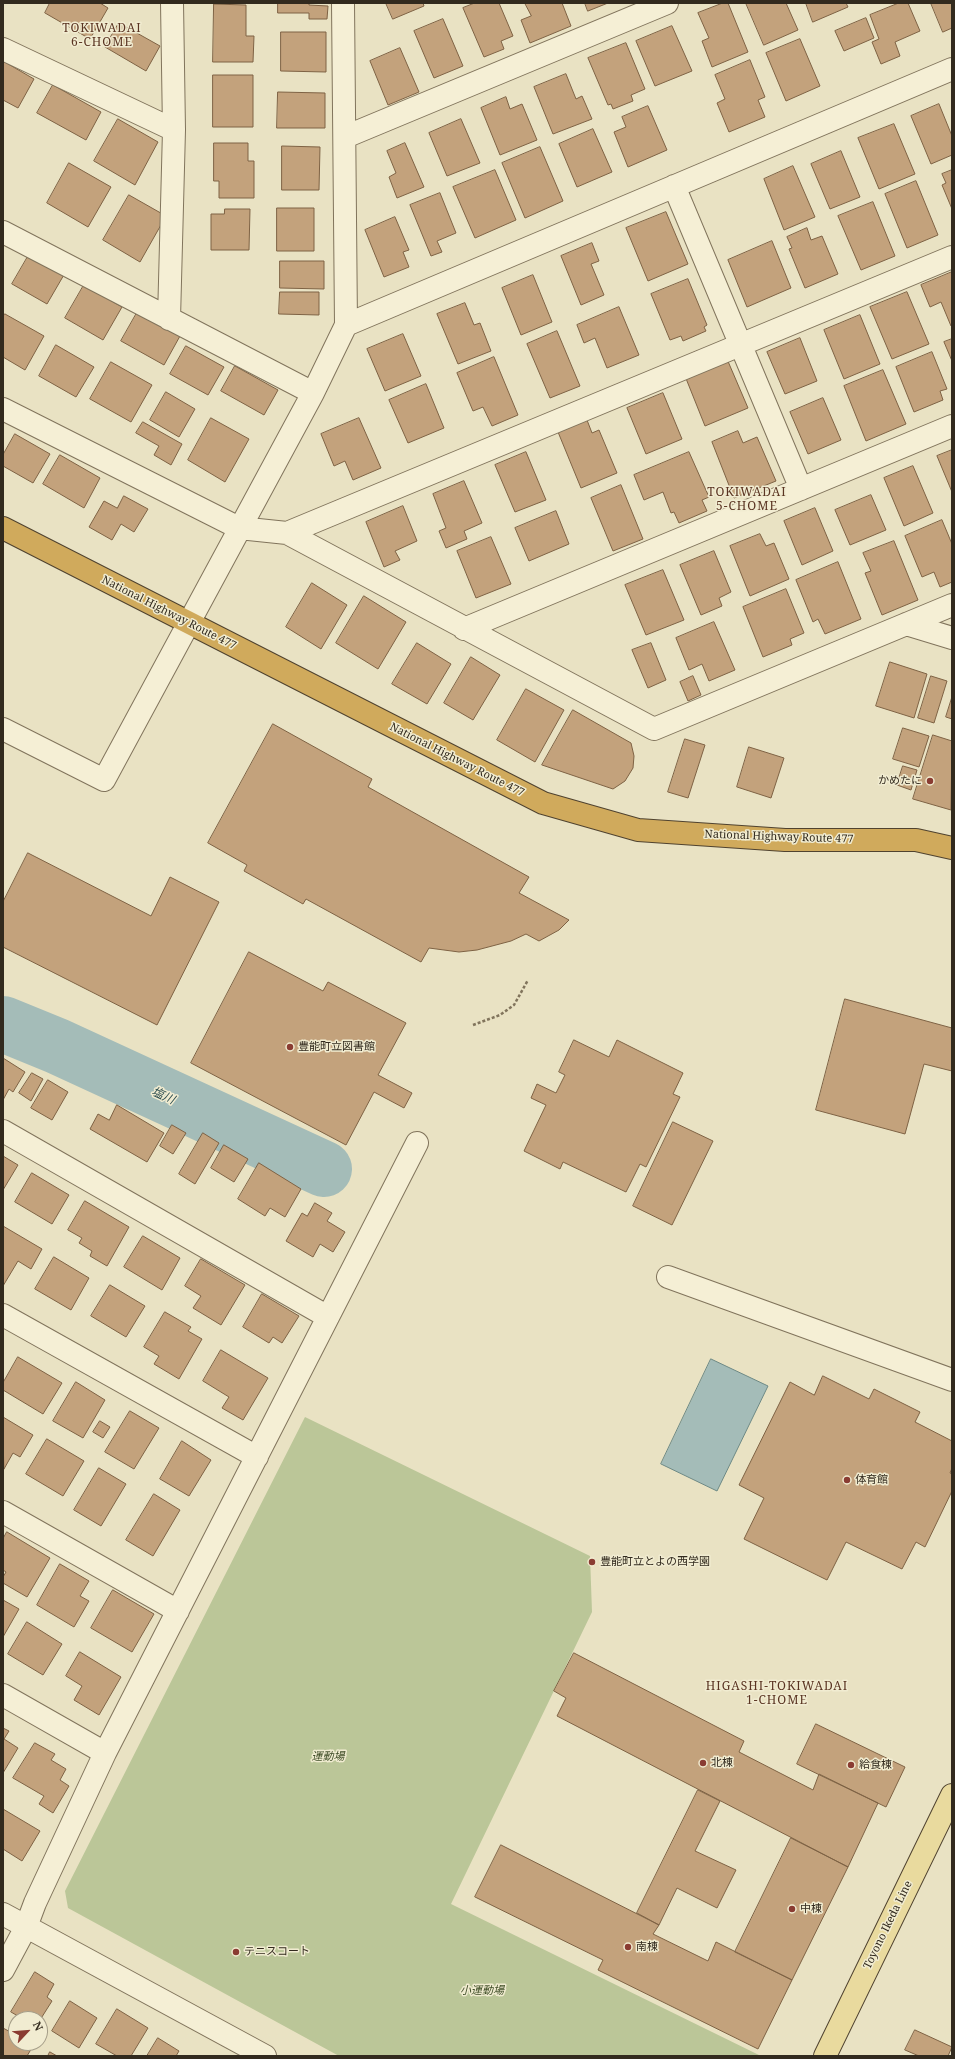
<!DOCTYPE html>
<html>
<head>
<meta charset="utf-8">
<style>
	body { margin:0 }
	#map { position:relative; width:955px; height:2059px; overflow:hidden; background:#e9e2c3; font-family:"Noto Serif",serif }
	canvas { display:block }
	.frame { position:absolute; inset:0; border:4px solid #322a1e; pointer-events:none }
	.north { position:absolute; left:8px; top:2011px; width:40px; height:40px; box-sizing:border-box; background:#f1ecd1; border:1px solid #a59e89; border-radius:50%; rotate:64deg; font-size:11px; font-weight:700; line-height:16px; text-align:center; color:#322a1e }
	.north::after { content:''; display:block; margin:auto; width:14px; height:18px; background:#8a3c32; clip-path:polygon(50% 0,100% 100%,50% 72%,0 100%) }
</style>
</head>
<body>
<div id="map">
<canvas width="955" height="2059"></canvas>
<div class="frame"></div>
<div class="north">N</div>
</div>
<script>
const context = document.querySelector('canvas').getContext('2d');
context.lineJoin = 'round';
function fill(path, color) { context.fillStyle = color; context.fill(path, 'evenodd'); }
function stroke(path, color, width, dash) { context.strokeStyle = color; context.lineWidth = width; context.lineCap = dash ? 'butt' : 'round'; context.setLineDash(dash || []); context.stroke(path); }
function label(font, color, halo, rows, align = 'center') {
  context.font = font + ' "Noto Serif","Noto Sans JP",serif'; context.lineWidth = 3; context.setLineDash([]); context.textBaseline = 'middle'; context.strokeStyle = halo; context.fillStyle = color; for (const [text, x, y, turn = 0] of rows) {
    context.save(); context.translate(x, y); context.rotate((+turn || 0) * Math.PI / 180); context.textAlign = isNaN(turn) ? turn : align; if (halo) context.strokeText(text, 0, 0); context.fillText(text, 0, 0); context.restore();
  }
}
fill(new Path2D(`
	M305 1417 590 1556 592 1612 451 1904 761 2056H339L68 1908 65 1891Z`), '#bbc698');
const water = new Path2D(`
	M711 1359 768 1386 717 1491 661 1464Z`);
fill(water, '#a4bcb8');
stroke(water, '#6d8985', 1);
stroke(new Path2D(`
	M3 1024 57 1046 324 1169`), '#a4bcb8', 56);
const building = new Path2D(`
	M50 3H100L108 8 90 39 45 13Z
	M278 3H309V5L328 6 327 19H309V13H278Z
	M386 3H423L424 6 393 19Z
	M475 3H499L513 36 501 41 504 49 484 57 463 8Z
	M525 3H562L571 26 530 43 521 20 531 16Z
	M585 3H608L588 11Z
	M723 3H728L748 52 712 67 702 41 709 38 698 13Z
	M746 3H786L798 30 764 45Z
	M806 3H846L848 7 813 22Z
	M899 3H908L920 31 895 42 900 56 881 64 872 42 879 39 870 15Z
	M931 3H952V28L943 32Z
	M214 4 246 5V36H254L253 62H213Z
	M866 18 874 38 844 51 835 31Z
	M443 19 463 66 434 78 414 31Z
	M119 23 160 46 146 71 105 47Z
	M672 26 692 71 655 86 636 41Z
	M281 32H326V72L281 71Z
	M800 39 820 86 786 101 766 53Z
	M626 43 645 89 631 95 633 101 613 109 611 104 608 105 588 58Z
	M400 48 419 92 388 105 370 61Z
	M750 60 765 97 758 100 765 117 729 132 717 103 725 99 715 75Z
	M3 61 34 79 18 108 3 100Z
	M566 74 576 99 582 96 592 119 553 134 534 87Z
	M213 75H253V127H213Z
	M53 85 101 112 86 140 37 113Z
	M278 92 325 93V128H277Z
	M506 97 510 109 522 104 537 140 500 155 481 108Z
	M939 104 952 136V155L931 164 911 116Z
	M648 106 667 150 628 167 614 132 626 127 622 117Z
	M118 119 158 142 135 185 94 161Z
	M461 119 480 163 447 176 429 133Z
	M894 124 915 174 879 189 858 138Z
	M593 129 612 172 577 187 559 144Z
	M214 143H248V161H254V198H219V181H214Z
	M405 143 424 187 397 198 389 177 396 173 387 151Z
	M282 146 320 147 319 190H282Z
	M540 147 563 201 525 218 502 163Z
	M841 151 860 197 830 209 811 164Z
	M69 163 111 187 88 227 47 203Z
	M793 166 815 217 784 230 764 179Z
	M495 170 516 220 475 238 453 187Z
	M952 170V209L942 185 946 183 942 174Z
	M916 181 938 235 907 248 885 194Z
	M440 193 456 233 437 241 442 252 431 256 410 205Z
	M129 195 166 216 140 262 103 240Z
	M873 202 895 256 861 270 838 216Z
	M277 208H314V251H277Z
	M225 209H250L249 250H211V214H224Z
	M666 212 688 264 648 281 626 228Z
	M395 217 409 250 403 252 409 267 384 277 365 230Z
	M807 228 811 240 822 236 838 274 805 288 789 249 792 248 787 237Z
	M772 241 791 288 747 307 728 260Z
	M592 243 599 261 591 264 604 295 581 305 561 256Z
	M30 253 65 273 47 304 12 284Z
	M280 261H324V289L280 288Z
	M952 272V325L951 326 941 302 930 307 921 285Z
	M533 275 552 322 521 335 502 288Z
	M688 279 707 325 704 327 706 331 683 341 681 336 670 340 651 294Z
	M84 285 122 307 103 340 65 318Z
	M280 292H319V315L279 314Z
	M907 292 929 344 892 359 870 307Z
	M465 303 474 325 480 323 491 351 458 364 437 314Z
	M619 307 639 355 607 368 595 338 584 343 577 325Z
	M138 311 180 336 164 365 121 341Z
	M5 314 44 336 25 370 3 357V317Z
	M860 315 880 364 844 379 824 330Z
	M557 331 580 386 550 398 527 344Z
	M403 334 421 376 385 391 367 349Z
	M800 338 817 381 785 394 767 352Z
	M952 339V361L944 342Z
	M56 345 94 367 76 397 39 376Z
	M186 346 224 367 208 395 170 374Z
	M932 352 947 389 940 391 943 400 914 412 896 367Z
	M494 357 518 415 492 426 483 407 473 411 457 373Z
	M727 359 748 408 705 426 685 376Z
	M111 362 152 385 131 422 90 399Z
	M235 366 278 390 264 415 221 391Z
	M883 370 906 424 866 441 844 386Z
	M426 384 444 428 408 443 389 400Z
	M166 392 195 409 179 437 150 420Z
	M663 393 682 439 646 454 627 408Z
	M823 398 841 440 808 454 790 412Z
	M211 418 249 439 225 482 188 460Z
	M359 418 381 468 353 480 345 461 334 466 321 434Z
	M587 420 592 433 599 430 617 473 581 488 558 432Z
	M143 422 182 444 171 465 154 455 159 446 136 433Z
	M738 431 743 443 757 437 776 481 734 498 712 442Z
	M15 434 50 454 33 483 3 466V455Z
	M952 450V492L937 456Z
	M526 452 546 500 515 512 495 465Z
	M689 452 709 497 702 500 707 511 679 523 674 512 671 513 663 492 644 500 634 475Z
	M60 455 100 478 84 508 43 484Z
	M913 466 933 513 904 526 884 478Z
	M464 481 482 523 464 531 467 539 446 548 439 531 446 528 433 494Z
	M621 485 643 539 613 551 591 498Z
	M871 495 886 530 850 545 835 510Z
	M124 496 148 509 134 532 121 524 112 540 89 527 104 501 117 508Z
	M403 506 417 541 395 551 400 560 384 567 366 522Z
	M815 508 833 551 802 565 784 521Z
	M556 511 569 544 529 561 515 528Z
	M942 520 952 544V582L940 587 934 572 922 577 905 536Z
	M760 534 766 546 774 543 789 579 750 596 730 546Z
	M491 537 511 584 476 598 457 551Z
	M894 541 918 600 882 615 865 573 871 571 863 553Z
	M714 551 731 592 719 598 722 606 701 615 680 565Z
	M838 562 861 619 825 634 818 619 813 622 796 580Z
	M663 570 684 620 646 635 625 585Z
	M312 583 347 605 321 649 286 627Z
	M786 589 804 633 790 639 792 645 763 657 743 607Z
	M364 596 406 622 378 669 336 643Z
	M714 622 735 670 709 681 702 664 689 670 676 638Z
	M417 643 451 664 427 704 392 684Z
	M651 643 666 680 648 688 632 650Z
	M471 657 500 675 473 720 444 703Z
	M890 662 927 674 914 718 876 706Z
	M693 676 701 695 688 701 680 682Z
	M931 676 947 681 934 723 918 718Z
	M526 689 564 710 535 762 497 740Z
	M952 697V719L946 717Z
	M573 710 631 743 634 756 633 768 625 781 613 789 542 765Z
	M273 724 372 779 368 787 529 877 519 893 569 920 559 930 539 941 526 934 511 941 477 950 459 952 429 948 421 962 306 899 303 904 244 871 247 865 208 843Z
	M903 728 929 736 919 767 893 759Z
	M933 735 952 741 951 810 913 799Z
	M685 739 705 745 688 798 668 792Z
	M749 747 784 758 771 798 737 787Z
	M903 766 917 770 911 790 897 785Z
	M28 853 151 916 170 877 219 902 157 1025 3 947V902Z
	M249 952 323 991 328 982 406 1023 378 1075 412 1093 404 1108 374 1092 346 1145 191 1063Z
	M845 999 952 1028V1071L924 1064 905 1134 816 1110Z
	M574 1040 609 1057 617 1040 683 1073 673 1094 680 1097 646 1167 640 1164 626 1192 563 1162 560 1169 524 1151 546 1105 531 1098 537 1084 556 1093 565 1075 559 1072Z
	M3 1058 25 1072 13 1092 9 1089 3 1100Z
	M32 1073 43 1079 31 1101 19 1093Z
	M48 1080 68 1092 52 1120 31 1108Z
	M117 1105 164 1133 147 1162 90 1129 98 1114 109 1120Z
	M673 1122 713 1141 672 1225 633 1206Z
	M172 1125 186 1133 173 1154 160 1146Z
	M203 1133 219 1143 195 1184 179 1174Z
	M224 1145 248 1159 234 1182 211 1168Z
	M3 1156 18 1165 3 1190Z
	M259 1163 301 1189 285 1217 270 1208 265 1216 238 1199Z
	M32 1173 69 1195 52 1224 15 1202Z
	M85 1201 129 1227 107 1266 90 1256 92 1251 79 1243 82 1238 68 1230Z
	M315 1203 332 1213 327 1221 345 1232 333 1252 320 1244 313 1257 286 1241 302 1213 307 1216Z
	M3 1226 42 1249 31 1269 18 1261 3 1286Z
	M143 1236 180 1258 162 1290 124 1267Z
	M54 1257 89 1278 71 1310 35 1289Z
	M201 1259 245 1285 221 1325 193 1308 201 1296 185 1286Z
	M110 1285 145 1306 126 1337 91 1316Z
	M262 1294 299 1316 282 1343 273 1337 269 1343 243 1327Z
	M165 1312 191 1327 188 1331 202 1339 179 1379 154 1364 159 1356 144 1347Z
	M221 1350 268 1378 243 1420 222 1408 229 1397 203 1381Z
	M18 1357 62 1383 43 1414 3 1390V1383Z
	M823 1376 869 1399 874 1389 920 1412 915 1422 952 1441V1468L950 1473 952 1474V1491L925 1547 916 1542 902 1569 846 1542 827 1580 744 1539 764 1498 739 1485 790 1382 814 1395Z
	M76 1382 105 1400 83 1438 53 1421Z
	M130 1411 159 1428 134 1469 105 1452Z
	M3 1417 33 1435 20 1457 13 1453 4 1469Z
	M100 1421 110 1427 103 1438 93 1432Z
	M47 1439 84 1461 63 1496 26 1474Z
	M182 1441 211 1460 189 1496 160 1479Z
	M99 1468 126 1484 101 1526 74 1510Z
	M154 1494 180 1510 153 1556 126 1540Z
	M7 1532 50 1558 27 1597 3 1583V1577L6 1572 3 1570V1539Z
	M60 1564 89 1581 80 1596 89 1601 74 1627 37 1605Z
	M113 1590 154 1614 132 1652 91 1628Z
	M3 1600 19 1609 3 1637Z
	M27 1622 62 1644 43 1675 8 1654Z
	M80 1652 121 1677 99 1715 74 1700 82 1686 66 1676Z
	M574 1653 744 1741 739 1752 813 1790 819 1774 878 1803 848 1867 557 1716 566 1698 554 1691Z
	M816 1724 905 1767 886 1807 797 1764Z
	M3 1728 9 1731 4 1739 18 1748 3 1773Z
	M35 1743 55 1754 51 1760 66 1769 60 1780 69 1786 53 1813 39 1804 44 1796 13 1778Z
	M698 1790 720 1801 695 1851 736 1870 717 1908 677 1888 659 1925 637 1913Z
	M3 1809 40 1831 22 1861 3 1849Z
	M791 1838 848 1867 792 1980 735 1952Z
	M501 1845 659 1925 653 1934 708 1961 716 1942 792 1980 758 2049 598 1970 603 1960 475 1897Z
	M35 1972 54 1984 47 1997 52 2001 40 2020V2019H23L11 2012Z
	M70 2001 97 2018 79 2048 52 2031Z
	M117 2009 148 2028 131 2056H117L96 2044Z
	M3 2028 16 2035V2043H29L33 2046 27 2056H3Z
	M915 2030 952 2047 948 2056H919L905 2050Z
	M158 2038 179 2051 176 2056H147Z
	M50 2052 57 2056H48Z`);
fill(building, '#c3a27c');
stroke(building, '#7e6244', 1);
const minor = new Path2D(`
	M3 49 174 130
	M345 137 667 3
	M674 186 801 489
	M3 232 313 393
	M169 319 174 130 172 3
	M346 325 952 69
	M3 409 239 528 287 533 654 729 952 605
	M287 533 952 257
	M906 624 952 638
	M464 629 952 426
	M3 729 104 780 313 393 346 325 343 3
	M3 1131 328 1317
	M668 1277 952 1380
	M3 1315 257 1457
	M3 1512 178 1611
	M3 1695 105 1753
	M3 1914 265 2056
	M3 1970 26 1927 35 1903 105 1753 417 1143`);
const major = new Path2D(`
	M825 2056 952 1795`);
const highway = new Path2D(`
	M3 528 543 803 638 830 785 840H916L952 848`);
stroke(minor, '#81745c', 24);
stroke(major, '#4f422f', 24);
stroke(highway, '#4f422f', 24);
stroke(new Path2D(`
	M473 1025 500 1015 514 1005 528 980`), '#81745c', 2.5, [3, 2]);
stroke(minor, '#f5efd5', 22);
stroke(major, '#e9da9e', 22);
stroke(highway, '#d0aa5c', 22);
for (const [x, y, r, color] of [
	[930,781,4,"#8a3c32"],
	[290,1047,4,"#8a3c32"],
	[847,1480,4,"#8a3c32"],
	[592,1562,4,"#8a3c32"],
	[703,1763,4,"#8a3c32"],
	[851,1765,4,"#8a3c32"],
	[792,1909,4,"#8a3c32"],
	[628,1947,4,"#8a3c32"],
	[236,1952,4,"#8a3c32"]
]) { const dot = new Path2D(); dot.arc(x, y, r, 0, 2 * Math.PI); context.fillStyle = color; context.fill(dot); stroke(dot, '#f1ecd1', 1.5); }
label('11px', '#322a1e', '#f1ecd1', [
	["National Highway Route 477",169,613,27],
	["National Highway Route 477",457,760,27],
	["National Highway Route 477",779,837,2],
	["Toyono Ikeda Line",888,1925,-64]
]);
label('11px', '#322a1e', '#f1ecd1', [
	["かめたに",922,781,"right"],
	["豊能町立図書館",298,1047],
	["体育館",855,1480],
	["豊能町立とよの西学園",600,1562],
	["北棟",711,1763],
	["給食棟",859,1765],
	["中棟",800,1909],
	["南棟",636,1947],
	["テニスコート",244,1952]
], 'left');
label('italic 11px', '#3f4d27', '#f1ecd1', [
	["運動場",328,1757],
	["小運動場",482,1991]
]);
context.letterSpacing = '1px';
label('12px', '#5a3422', '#f1ecd1', [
	["TOKIWADAI",102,29],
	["6-CHOME",102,43],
	["TOKIWADAI",747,493],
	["5-CHOME",747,507],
	["HIGASHI-TOKIWADAI",777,1687],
	["1-CHOME",777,1701]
]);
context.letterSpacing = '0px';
label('italic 12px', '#2f4f51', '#f1ecd1', [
	["塩川",163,1096,24]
]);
</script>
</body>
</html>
